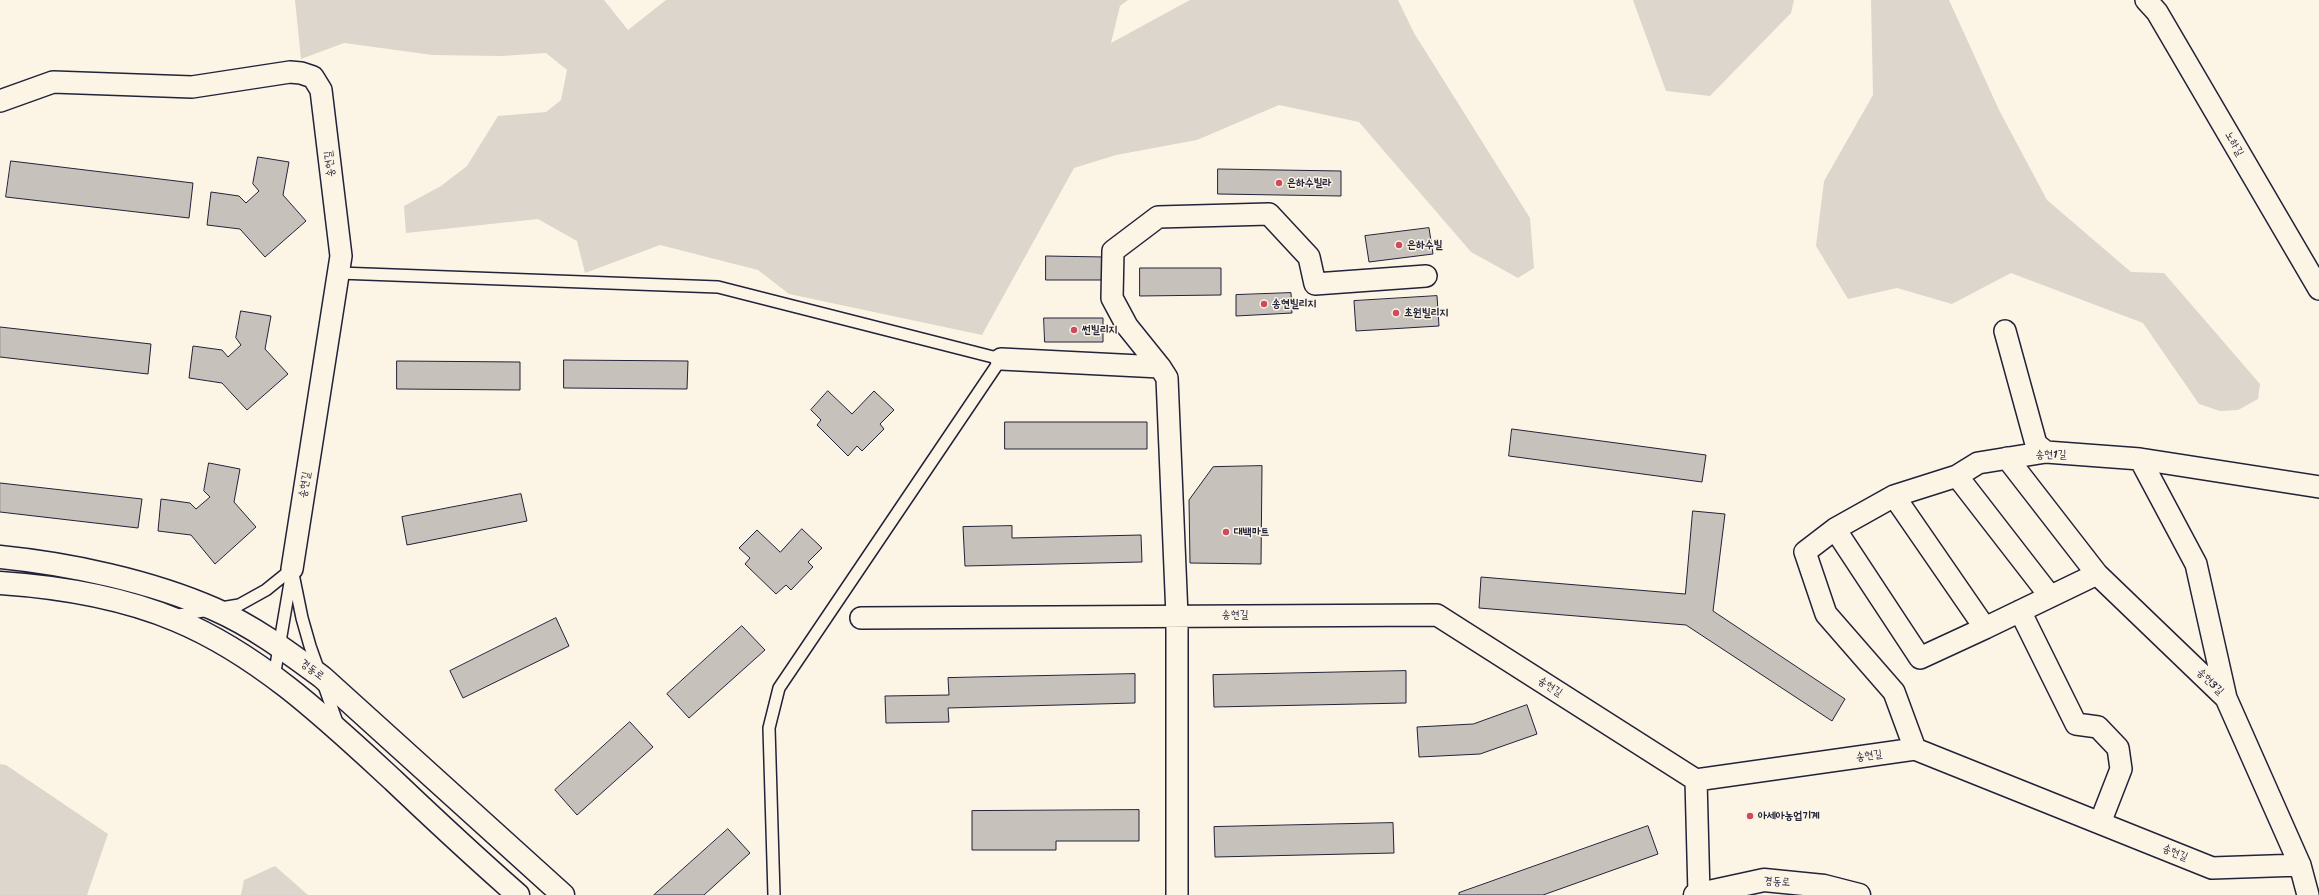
<!DOCTYPE html>
<html>
<head>
<meta charset="utf-8">
<style>
	body { margin:0 }
	canvas { display:block; background:#fcf5e5 }
</style>
</head>
<body>
<canvas width="2319" height="895"></canvas>
<script>
const context = document.querySelector('canvas').getContext('2d');
context.lineJoin = 'round';
function fill(path, color) { context.fillStyle = color; context.fill(path, 'evenodd'); }
function stroke(path, color, width, dash) { context.strokeStyle = color; context.lineWidth = width; context.lineCap = dash ? 'butt' : 'round'; context.setLineDash(dash || []); context.stroke(path); }
function label(font, color, halo, rows, align = 'center') {
  context.font = font + ' Sriracha,"Poor Story",sans-serif'; context.lineWidth = 3; context.setLineDash([]); context.textBaseline = 'middle'; context.strokeStyle = halo; context.fillStyle = color; for (const [text, x, y, turn = 0] of rows) {
    context.save(); context.translate(x, y); context.rotate((+turn || 0) * Math.PI / 180); context.textAlign = isNaN(turn) ? turn : align; if (halo) context.strokeText(text, 0, 0); context.fillText(text, 0, 0); context.restore();
  }
}
fill(new Path2D(`
	M295 0H604L628 30 666 0H1128L1120 6 1111 43 1190 0H1398L1414 33 1530 218 1534 268 1518 278 1471 252 1359 122 1279 105 1197 140 1116 155 1074 168 982 335 789 294 758 270 660 245 585 273 577 241 538 219 406 233 404 206 441 186 467 166 498 116 546 112 561 100 567 70 546 53 502 56 433 55 344 43 301 59Z
	M1633 0H1794L1791 13 1710 96 1666 91Z
	M1871 0H1949L1999 110 2047 200 2131 272 2164 273 2260 384 2258 399 2238 410 2220 411 2199 404 2143 323 2011 273 1952 304 1897 288 1848 299 1816 246 1824 181 1873 95Z
	M0 764 6 765 108 834 87 895H0Z
	M275 866 308 895H241L244 880Z`), '#dcd6cc');
const building = new Path2D(`
	M258 157 289 162 283 195 306 221 265 257 240 229 207 225 211 192 239 196 246 203 259 191 253 184Z
	M11 161 193 183 189 218 6 197Z
	M1218 169 1341 171V196L1218 194Z
	M1429 228 1433 254 1369 262 1365 236Z
	M1046 256 1105 257V280H1046Z
	M1140 268H1221V295L1140 296Z
	M1291 293 1292 313 1236 316V295Z
	M1437 296 1439 326 1356 331 1354 301Z
	M241 311 271 316 265 349 288 374 247 410 222 383 189 378 193 346 222 350 228 357 241 345 236 338Z
	M1044 318H1103V342H1045Z
	M0 327 151 344 148 374 0 357Z
	M564 360 688 361 687 389 564 388Z
	M397 361 520 362V390L397 389Z
	M828 391 852 414 874 391 894 410 880 424 884 429 862 451 857 446 848 456 817 425 821 420 811 410Z
	M1005 422H1147V449H1005Z
	M1512 429 1706 455 1702 482 1509 456Z
	M209 463 240 469 234 502 256 527 215 564 191 535 158 531 161 499 190 503 196 509 210 497 204 491Z
	M1262 466 1261 564 1190 563 1189 500 1213 467Z
	M0 483 142 499 138 528 0 512Z
	M521 494 527 521 407 545 402 517Z
	M1693 511 1725 514 1713 611 1845 699 1832 721 1686 625 1479 608 1481 577 1685 594Z
	M1012 526V538L1141 535 1142 562 965 566 963 527Z
	M802 529 822 548 808 562 813 567 791 590 786 585 776 594 745 564 750 558 739 548 757 530 780 552Z
	M556 618 569 646 463 698 450 671Z
	M742 626 765 650 689 718 667 694Z
	M1406 671V703L1214 707 1213 675Z
	M1135 674V703L948 708 949 722 886 723 885 696 949 695 948 678Z
	M1527 705 1537 734 1480 754 1419 757 1417 727 1473 724Z
	M630 722 653 747 577 815 555 790Z
	M1139 810V841H1056V850H972V811Z
	M1393 823 1394 853 1215 857 1214 827Z
	M1648 826 1658 854 1543 895H1459V893Z
	M728 829 750 853 704 895H654Z`);
fill(building, '#c6c1bb');
stroke(building, '#22223b', 1);
const service = new Path2D(`
	M339 273 718 287 1001 359 779 688 769 728 774 895
	M292 569 302 618 310 646 338 725
	M173 616 239 605 266 590 292 569
	M274 677 291 577`);
const minor = new Path2D(`
	M2146 0 2157 12 2319 289
	M0 101 53 82 192 87 290 72 301 73 313 77 321 90 341 256 292 569
	M2005 331 2036 444 2046 452
	M1001 359 1160 367 1167 378 1177 616V895
	M1160 367 1127 326 1112 298 1113 251 1158 217 1269 214 1309 257 1315 284 1426 276
	M2140 459 2196 564 2226 698
	M1957 476 2050 596
	M1894 496 1985 628 2097 574 2007 458
	M1835 529 1920 658 1985 628
	M2097 574 2226 698 2300 865 2308 895
	M2020 611 2076 724 2098 727 2118 748 2121 769 2100 823
	M861 618 1437 615 1696 780 1915 749
	M1696 780 1699 894
	M2300 865 2212 868 1915 749 1894 692 1826 614 1805 552 1835 529 1894 496 1957 476 1978 463 2046 452 2140 459 2319 487`);
const tertiary = new Path2D(`
	M0 557C70 564 150 581 214 609 253 626 288 652 322 677L563 895
	M0 583C60 587 121 597 176 620 260 655 328 720 394 781 435 820 476 858 518 895
	M1695 895 1764 880 1824 886 1859 895`);
stroke(service, '#22223b', 14);
stroke(minor, '#22223b', 24);
stroke(tertiary, '#22223b', 25);
stroke(service, '#fcf5e5', 11);
stroke(minor, '#fcf5e5', 21);
stroke(tertiary, '#fcf5e5', 22);
for (const [x, y, r, color] of [
	[1279,183,4,"#d1495b"],
	[1399,245,4,"#d1495b"],
	[1264,304,4,"#d1495b"],
	[1396,313,4,"#d1495b"],
	[1074,330,4,"#d1495b"],
	[1226,532,4,"#d1495b"],
	[1750,816,4,"#d1495b"]
]) { const dot = new Path2D(); dot.arc(x, y, r, 0, 2 * Math.PI); context.fillStyle = color; context.fill(dot); stroke(dot, '#fcf5e5', 1.5); }
label('11px', '#22223b', '#fcf5e5', [
	["노하길",2234,144,60],
	["송현길",330,164,-97],
	["송현1길",2051,455,-1],
	["송현길",305,485,-81],
	["송현길",1235,615],
	["경동로",312,670,37],
	["송현3길",2210,682,44],
	["송현길",1550,687,32],
	["송현길",1869,756,-8],
	["송현길",2175,853,22],
	["경동로",1777,882,3]
]);
label('bold 11px', '#22223b', '#fcf5e5', [
	["은하수빌라",1287,183],
	["은하수빌",1407,245],
	["송현빌리지",1272,304],
	["초원빌리지",1404,313],
	["썬빌리지",1082,330],
	["대백마트",1234,532],
	["아세아농업기계",1758,816]
], 'left');
</script>
</body>
</html>
